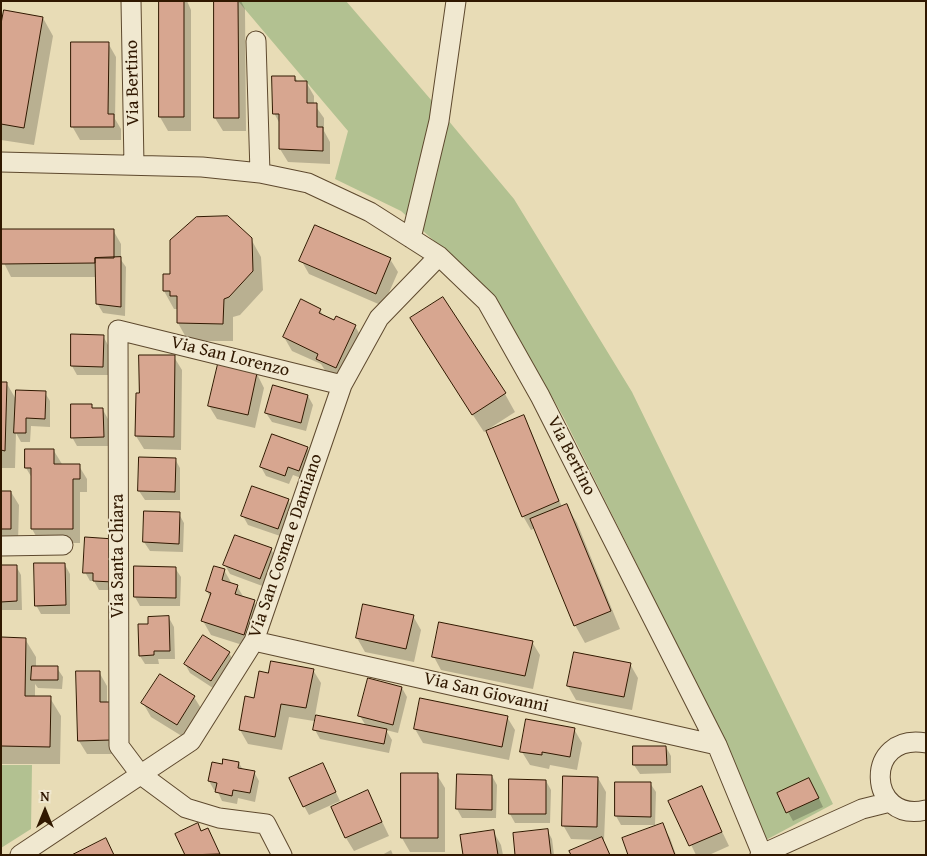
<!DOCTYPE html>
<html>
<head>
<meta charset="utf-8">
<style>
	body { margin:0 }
	#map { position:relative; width:927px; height:856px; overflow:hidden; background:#e8dcb6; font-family:"Gentium Book Plus",serif }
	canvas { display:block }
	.frame { position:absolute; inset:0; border:2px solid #301800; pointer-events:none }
	.north { position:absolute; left:20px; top:786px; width:50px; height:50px; -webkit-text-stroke:4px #f0e8d0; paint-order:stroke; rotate:0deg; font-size:14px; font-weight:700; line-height:20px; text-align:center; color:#301800 }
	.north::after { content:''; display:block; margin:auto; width:18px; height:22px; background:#301800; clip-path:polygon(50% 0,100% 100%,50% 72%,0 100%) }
</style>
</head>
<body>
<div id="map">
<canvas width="927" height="856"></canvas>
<div class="frame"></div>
<div class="north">N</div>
</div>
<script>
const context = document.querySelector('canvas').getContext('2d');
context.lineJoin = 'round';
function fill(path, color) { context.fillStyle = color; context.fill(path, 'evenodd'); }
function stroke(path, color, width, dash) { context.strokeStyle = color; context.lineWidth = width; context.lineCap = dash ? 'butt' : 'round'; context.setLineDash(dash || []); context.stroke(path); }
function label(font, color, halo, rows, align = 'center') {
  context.font = font + ' "Gentium Book Plus",serif'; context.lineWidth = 4; context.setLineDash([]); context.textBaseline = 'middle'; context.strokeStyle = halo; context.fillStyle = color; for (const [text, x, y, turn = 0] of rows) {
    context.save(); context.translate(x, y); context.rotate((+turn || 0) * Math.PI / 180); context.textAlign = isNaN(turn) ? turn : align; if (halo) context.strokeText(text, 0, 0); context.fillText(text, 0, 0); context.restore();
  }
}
fill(new Path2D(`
	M238 1H346L432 101 514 199 632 392 833 804 766 840 688 667 564 418 494 295 401 211 335 179 348 131Z
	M1 765H32L31 829 1 848Z`), '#b2c191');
fill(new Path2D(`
	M160 1H187L191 10V131H168L160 117Z
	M215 1H241L245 9 246 131H223L215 118Z
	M43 18 53 36 34 145 1 140V31Z
	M108 43 116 57 115 119 121 129V140H80L72 126Z
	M295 77 298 82H306L314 96V104L324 118V131L330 142V164L288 162 280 149V124L274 113Z
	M113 230 121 244V260L126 267 125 316 103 313 97 303V277H11L3 261H1V231Z
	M251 239 261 257 263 290 240 315 233 317V341H188L178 323V309H174L164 291 171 275Z
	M390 259 398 272 383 306 309 274 301 260Z
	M320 310 324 317 355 326 363 340 344 381 326 372 321 364 292 351 284 337Z
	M103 336 108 345V375H77L72 366Z
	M422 337 505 394 515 412 484 432Z
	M174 357 182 370 181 450 144 449 136 436Z
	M257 374 264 388 255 428 217 419 209 406Z
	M1 383 7 384 17 401 45 393 50 401V427L31 426 30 442H21L16 433 15 468H1Z
	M308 396 313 405 306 431 272 422 266 413Z
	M91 406 93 410H103L108 419V446H77L72 437Z
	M523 417 531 431 562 507 566 505 577 523 620 629 585 643 575 625 535 528 531 530 523 516Z
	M307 448 312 457 304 479 293 475 289 484 266 476 261 467Z
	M54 451 62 464 79 466 87 479V492H80V543H40L32 529V478L26 468Z
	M175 459 180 468V500H145L139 491Z
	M1 492H11L19 505 18 542H1Z
	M288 500 293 509 283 537 248 525 243 516Z
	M146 512 179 514 184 523 183 552 150 551 144 542Z
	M86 539 117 590H99L94 581H90L85 572Z
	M271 549 276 558 265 587 230 574 225 565Z
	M65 565 70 574V614H41L36 605Z
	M1 566H16L21 575 22 610H1Z
	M175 568 181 577 180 606H140L135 597Z
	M224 570 232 584 237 586 244 598 254 602 262 615 252 648 211 635 203 621 210 597 207 591Z
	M364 605 413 616 421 630 414 662 365 652 357 638Z
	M169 618 174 627 175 659H158L159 664H145L140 656 150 625Z
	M1 638 25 639 36 657V667L57 668 63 677 62 689 38 688 35 684V698H50L61 716 60 764H1Z
	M532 642 540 655 533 689 441 670 434 657Z
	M229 653 234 662 216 690 190 673 185 664Z
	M630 664 638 678 632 710 576 700 568 686Z
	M313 670 321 683 314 721 289 717 282 750 248 744 240 730 269 674Z
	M99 672 107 686V703L118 754H87L79 741Z
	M402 688 407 697 398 733 386 730 392 740 389 753 320 739 315 730 366 726 360 716Z
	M194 697 202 710 185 738 151 717 143 703Z
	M507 717 515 730 509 760 423 743 415 729Z
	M574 729 582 743 577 770 550 765 549 769 530 765 522 752Z
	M666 747 671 756V773L640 774 634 765V748Z
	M239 763 243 770 254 772 259 781 255 802 238 798 237 804 222 801 217 790H214L209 781 223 765Z
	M327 773 340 801 309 815 304 806Z
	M403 775H437L445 788V852H410L402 838Z
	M492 776 497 785 496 818H462L457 809Z
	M598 778 606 792 604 840H602L610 855H572L598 840 571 839 563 825Z
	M546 781 551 790 550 823H515L510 814Z
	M650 783 656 792 655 825H621L616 816Z
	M701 788 729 846 709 855H696L670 801Z
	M814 788 823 807 793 821 788 812Z
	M368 792 389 836 354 851 346 838Z
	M662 825 670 838 676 855H630Z
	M547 830 552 839 554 855H517Z
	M493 831 501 845 503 855H464Z
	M391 850 393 855H382Z`), '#0003');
const building = new Path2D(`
	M159 1H184V117H159Z
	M214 1H238L239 118H214Z
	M4 10 43 17 24 128 1 124V24Z
	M71 42H109L108 114H114V127H71Z
	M272 76H295V81H307V103H317V127H323V151L279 149V114H273Z
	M228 216 252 238 253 271 229 297 224 299 223 324 177 323V296H170V291H163V274H170V240L196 217Z
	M315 225 391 258 376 294 299 261Z
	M1 229H114V258H95V263L2 264Z
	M121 257V307L96 304 95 258Z
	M443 297 506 393 472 415 410 318Z
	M301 299 321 309 319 313 334 320 336 316 356 325 336 368 316 359 318 354 283 337Z
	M71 334 104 335 103 367 71 366Z
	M139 355H175L174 437 135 436 136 393H139Z
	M218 364 257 373 248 415 208 406Z
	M1 382H7L5 451 1 450Z
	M273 385 308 395 301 423 265 413Z
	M16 390 46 391 45 419 26 418V433H14Z
	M71 404H92V408H103L104 437 71 438Z
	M524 415 559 501 522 517 486 431Z
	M272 434 308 447 299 471 288 467 285 476 260 467Z
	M25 449H54V464H80V479H73V529H31V468H25Z
	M139 457 176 458 175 492 138 491Z
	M252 486 289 499 278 529 241 516Z
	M1 491H11V529H1Z
	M567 504 611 611 574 626 530 519Z
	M144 511 180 512 179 544 143 542Z
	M235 535 272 548 260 579 223 565Z
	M85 537 114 539 113 582 93 581V573H83Z
	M34 563H65L66 605 35 606Z
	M1 565H17V601L1 602Z
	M134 566 176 567V598L134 597Z
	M214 566 225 569 222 580 238 585 235 594 255 600 244 635 201 621 211 593 206 591Z
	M363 604 414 615 406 649 356 638Z
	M169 616 170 651H154V655L139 656 138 624H148V617Z
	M439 622 533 641 525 676 432 657Z
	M203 635 230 652 211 681 184 664Z
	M1 637 26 638 25 696H51L50 747 1 746Z
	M574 652 631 663 624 697 567 686Z
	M271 661 314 669 306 708 281 704 275 737 239 730 245 696 254 698 259 671 268 673Z
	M32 666H58V680H31Z
	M76 671H100V702H110L111 740 78 741Z
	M160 674 195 696 177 725 141 703Z
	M368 678 402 687 393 725 358 716Z
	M420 698 508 716 502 747 414 729Z
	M316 715 387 729 384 744 313 730Z
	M526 719 575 728 570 757 542 752V755L520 752Z
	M633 746H666L667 765H633Z
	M223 759 239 762 238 768 255 771 250 793 233 790 232 796 215 792 217 783 208 781 212 762 222 764Z
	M323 763 336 792 303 807 289 778Z
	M401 773H438V838H401Z
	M457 774 492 775V810L456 809Z
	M563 776 598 777 597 827 562 826Z
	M809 778 819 798 786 813 777 793Z
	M509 779 546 780V814H509Z
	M615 782H651V817L615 816Z
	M702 786 722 832 689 846 668 801Z
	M368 790 382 822 345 838 331 807Z
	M198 823 201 831 208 828 220 854 185 855 175 834Z
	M663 823 675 855H628L622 838Z
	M548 829 551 855H515L513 833Z
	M494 830 498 855H463L460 835Z
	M602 837 610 855H571L569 851Z
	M106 838 114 855H72Z`);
fill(building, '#d7a690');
stroke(building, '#301800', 1);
const minor = new Path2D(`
	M131 1 134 165
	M256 41 260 173
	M1 162 202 167 260 173 308 183 370 212 439 256 487 302 540 396 717 745 762 854
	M411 238 439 121 456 1
	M1 546 63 545
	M254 641 717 745
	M926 743C863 732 867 824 926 810
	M20 855 191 741 254 641 342 385 379 318 439 256
	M282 855 266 824 219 818 186 808 140 774 119 746 118 330 342 385
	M760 855 862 809 890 802`);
stroke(minor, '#5e492e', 21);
stroke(minor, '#f0e8d0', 19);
label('18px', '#301800', '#f0e8d0', [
	["Via Bertino",133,83,-91],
	["Via San Lorenzo",230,357,14],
	["Via Bertino",571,456,63],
	["Via San Cosma e Damiano",286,546,-71],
	["Via Santa Chiara",118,556,-90],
	["Via San Giovanni",486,693,13]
]);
</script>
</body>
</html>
